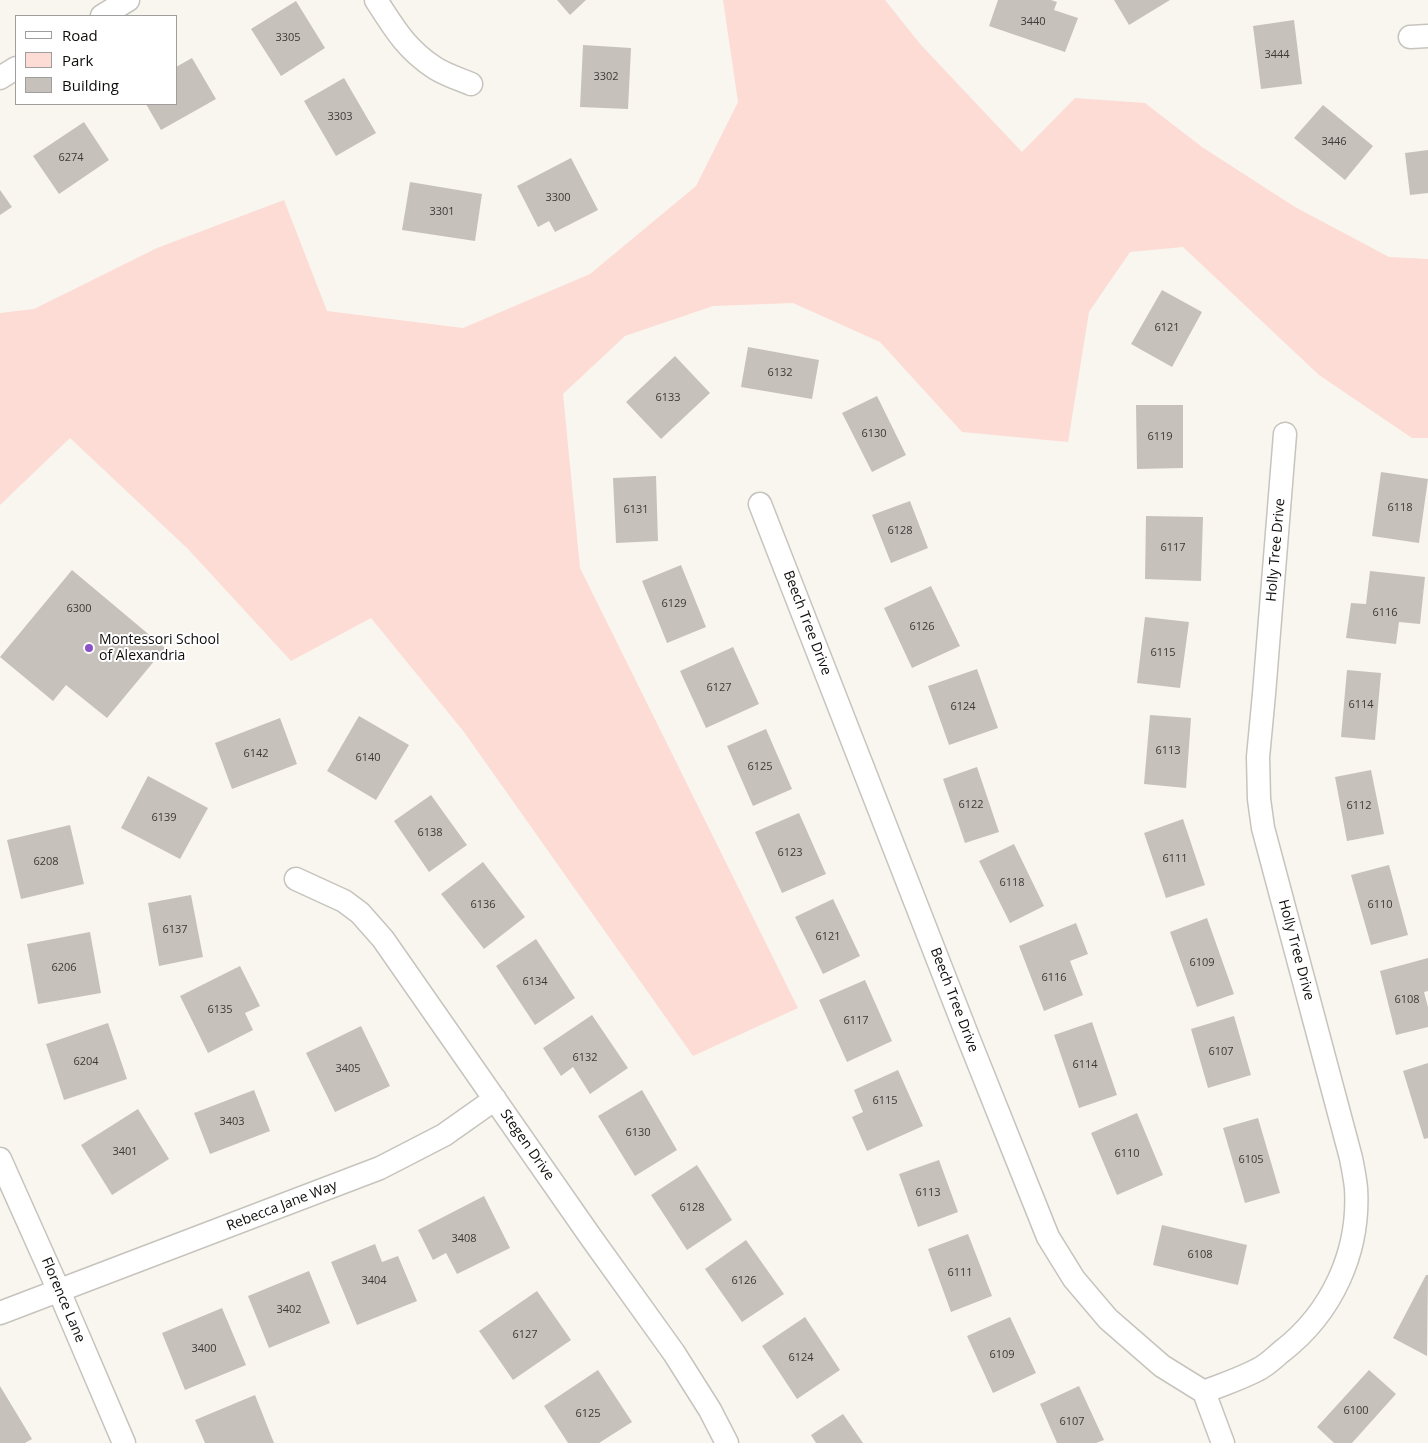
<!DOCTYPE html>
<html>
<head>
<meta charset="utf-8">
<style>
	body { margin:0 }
	#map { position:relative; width:1428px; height:1443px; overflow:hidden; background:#f8f6ef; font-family:"Open Sans",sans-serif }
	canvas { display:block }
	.legend { position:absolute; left:15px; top:15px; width:162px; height:90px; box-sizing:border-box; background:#fff; border:1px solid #9f9e9d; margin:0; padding:6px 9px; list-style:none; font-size:15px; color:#0e0d0b }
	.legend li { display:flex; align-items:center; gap:10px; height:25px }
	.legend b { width:25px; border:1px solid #9f9e9d }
</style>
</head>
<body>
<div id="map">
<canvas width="1428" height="1443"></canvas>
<ul class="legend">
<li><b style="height:6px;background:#fff"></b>Road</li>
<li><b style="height:14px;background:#fddcd5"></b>Park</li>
<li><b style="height:14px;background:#c7c1bc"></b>Building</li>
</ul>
</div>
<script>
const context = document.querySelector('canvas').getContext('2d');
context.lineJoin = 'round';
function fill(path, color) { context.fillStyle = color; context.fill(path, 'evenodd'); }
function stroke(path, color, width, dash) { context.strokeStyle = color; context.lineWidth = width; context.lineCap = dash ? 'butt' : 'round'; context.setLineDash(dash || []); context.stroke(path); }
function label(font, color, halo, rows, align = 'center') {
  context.font = font + ' "Open Sans",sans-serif'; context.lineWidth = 4; context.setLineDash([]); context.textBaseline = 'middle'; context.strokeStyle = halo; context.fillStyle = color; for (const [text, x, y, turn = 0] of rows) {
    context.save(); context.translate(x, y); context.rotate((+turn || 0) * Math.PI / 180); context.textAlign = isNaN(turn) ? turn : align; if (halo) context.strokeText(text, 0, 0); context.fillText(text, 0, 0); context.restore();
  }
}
fill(new Path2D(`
	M723 0H885L921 45 1022 152 1075 98 1145 103 1202 147 1295 207 1389 257 1428 259V438H1412L1319 375 1183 247 1130 252 1089 312 1068 442 962 432 880 342 793 303 713 306 625 336 563 394 580 568 798 1008 693 1056 464 732 371 618 291 661 188 549 70 438 0 505V313L34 309 157 248 284 200 327 311 463 328 590 274 696 186 738 102Z`), '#fddcd5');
fill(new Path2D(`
	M557 0H586L570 15Z
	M998 0H1051L1057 2 1054 10 1078 18 1065 52 989 26Z
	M1114 0H1170L1129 25Z
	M296 1 325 48 281 76 251 29Z
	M1294 20 1302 84 1261 89 1253 26Z
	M583 45 631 48 628 109 580 107Z
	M192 58 216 99 161 130 146 104H176V67Z
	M344 78 376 133 336 156 304 101Z
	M1323 105 1373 146 1345 180 1294 138Z
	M84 122 109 160 59 194 33 156Z
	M1428 150V193L1410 195 1405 153Z
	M571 158 598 210 555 232 549 221 538 227 517 186Z
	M410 182 482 194 475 241 402 230Z
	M0 190 12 207 0 215Z
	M1162 290 1202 312 1172 367 1131 344Z
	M748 347 819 360 812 399 741 387Z
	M675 356 710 393 661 439 626 402Z
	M877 396 906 455 872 472 842 413Z
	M1136 405H1183V468L1137 469Z
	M1381 472 1428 479 1419 543 1372 536Z
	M656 476 658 541 616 543 613 478Z
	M910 501 928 548 891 563 872 515Z
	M1146 516 1203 517 1201 581 1145 579Z
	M681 565 706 627 667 643 642 581Z
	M72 570 165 648 107 718 66 685 53 701 0 657Z
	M1370 571 1425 577 1420 624 1399 622 1396 644 1346 638 1351 603 1366 604Z
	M931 586 960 646 912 668 884 608Z
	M1145 617 1189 622 1180 688 1137 683Z
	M733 647 759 704 706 728 680 671Z
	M977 669 998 728 949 745 928 686Z
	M1347 670 1381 673 1375 740 1341 737Z
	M1150 715 1191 718 1186 788 1144 784Z
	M359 716 409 745 376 800 327 771Z
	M280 718 297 764 232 789 215 743Z
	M766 729 792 789 753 806 727 746Z
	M977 767 999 832 965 843 943 779Z
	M1371 770 1384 834 1347 841 1335 777Z
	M148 776 208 808 180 859 121 828Z
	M431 795 467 845 429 872 394 821Z
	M799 813 826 874 782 893 755 832Z
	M1183 819 1205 885 1166 898 1144 833Z
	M70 825 84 884 21 899 7 840Z
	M1014 844 1044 906 1010 923 979 861Z
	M483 862 525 917 484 949 441 894Z
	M1389 865 1408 935 1371 945 1351 875Z
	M191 895 203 957 159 966 148 903Z
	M833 899 860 956 823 974 795 917Z
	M1207 918 1234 994 1197 1007 1170 932Z
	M1076 923 1088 954 1070 961 1083 995 1044 1011 1019 946Z
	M90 932 101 993 38 1004 27 944Z
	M536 939 575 998 535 1025 496 966Z
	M1428 958V991L1424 992 1428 1007V1027L1396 1035 1380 971Z
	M240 966 260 1006 245 1013 253 1030 208 1053 180 996Z
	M865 980 892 1041 847 1062 819 1000Z
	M592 1015 628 1068 590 1094 573 1067 561 1076 543 1048Z
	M1234 1016 1251 1075 1208 1088 1191 1029Z
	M1092 1022 1117 1095 1079 1108 1054 1035Z
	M108 1023 127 1079 64 1100 46 1044Z
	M361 1026 390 1086 335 1112 306 1053Z
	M1428 1063V1138L1424 1139 1403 1071Z
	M898 1070 923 1126 867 1151 852 1117 863 1112 854 1090Z
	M254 1090 270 1131 210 1154 194 1113Z
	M642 1090 677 1150 635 1176 598 1116Z
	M138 1109 169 1159 112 1195 81 1145Z
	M1137 1113 1163 1175 1117 1195 1091 1133Z
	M1258 1118 1280 1193 1245 1203 1223 1128Z
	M939 1160 958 1212 918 1227 899 1174Z
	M697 1165 732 1220 687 1250 651 1195Z
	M484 1196 510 1248 457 1274 446 1253 433 1260 418 1230Z
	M1162 1225 1247 1245 1238 1285 1153 1265Z
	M968 1234 992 1296 951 1312 928 1249Z
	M746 1240 784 1294 742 1322 705 1269Z
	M375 1244 382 1262 398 1256 417 1301 357 1325 331 1262Z
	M309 1271 330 1323 269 1348 248 1296Z
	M1426 1275H1428L1427 1356 1393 1338Z
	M537 1291 571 1340 513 1380 479 1331Z
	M222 1308 246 1365 185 1390 162 1333Z
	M805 1317 840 1370 797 1399 762 1346Z
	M1010 1317 1036 1373 993 1393 967 1336Z
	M598 1370 632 1422 599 1443H568L544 1406Z
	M1369 1370 1396 1394 1352 1443H1334L1317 1427Z
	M0 1386 32 1439 25 1443H0Z
	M1079 1386 1104 1440 1096 1443H1057L1040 1404Z
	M255 1395 274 1443H205L195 1420Z
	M843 1414 863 1443H816L811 1435Z`), '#c7c1bc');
const street = new Path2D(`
	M376 0C394 28 406 49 435 68 446 75 459 79 471 84
	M102 16 128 0
	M1410 37 1428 36
	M0 78 16 68
	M760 504 968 1037 1048 1237 1074 1279 1108 1319 1162 1366 1204 1392 1223 1443
	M296 879 344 901 360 913 383 939 590 1236 674 1353 710 1410 727 1443
	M0 1159 59 1291 124 1443
	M0 1313 380 1168 444 1135 495 1099
	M1204 1392C1221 1385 1240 1379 1257 1370 1266 1366 1274 1358 1281 1352 1332 1313 1360 1252 1356 1188 1355 1178 1353 1168 1351 1158L1263 828 1259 799 1258 757 1264 694 1285 434`);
stroke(street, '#c7c4be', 25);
stroke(street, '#fff', 22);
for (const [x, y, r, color] of [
	[89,648,5,"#8a51c8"]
]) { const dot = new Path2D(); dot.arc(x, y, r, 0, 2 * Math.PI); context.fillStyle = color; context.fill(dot); stroke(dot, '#fff', 2); }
label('11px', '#3c3a37', null, [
	["3440",1033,22],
	["3305",288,38],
	["3444",1277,55],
	["3302",606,77],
	["3303",340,117],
	["3446",1334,142],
	["6274",71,158],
	["3300",558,198],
	["3301",442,212],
	["6121",1167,328],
	["6132",780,373],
	["6133",668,398],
	["6130",874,434],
	["6119",1160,437],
	["6118",1400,508],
	["6131",636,510],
	["6128",900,531],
	["6117",1173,548],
	["6129",674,604],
	["6300",79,609],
	["6116",1385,613],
	["6126",922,627],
	["6115",1163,653],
	["6127",719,688],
	["6114",1361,705],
	["6124",963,707],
	["6113",1168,751],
	["6142",256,754],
	["6140",368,758],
	["6125",760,767],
	["6122",971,805],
	["6112",1359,806],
	["6139",164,818],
	["6138",430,833],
	["6123",790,853],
	["6111",1175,859],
	["6208",46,862],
	["6118",1012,883],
	["6136",483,905],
	["6110",1380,905],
	["6137",175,930],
	["6121",828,937],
	["6109",1202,963],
	["6206",64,968],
	["6116",1054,978],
	["6134",535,982],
	["6108",1407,1000],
	["6135",220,1010],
	["6117",856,1021],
	["6107",1221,1052],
	["6132",585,1058],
	["6204",86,1062],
	["6114",1085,1065],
	["3405",348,1069],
	["6115",885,1101],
	["3403",232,1122],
	["6130",638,1133],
	["3401",125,1152],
	["6110",1127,1154],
	["6105",1251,1160],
	["6113",928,1193],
	["6128",692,1208],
	["3408",464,1239],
	["6108",1200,1255],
	["6111",960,1273],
	["3404",374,1281],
	["6126",744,1281],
	["3402",289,1310],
	["6127",525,1335],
	["3400",204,1349],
	["6109",1002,1355],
	["6124",801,1358],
	["6100",1356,1411],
	["6125",588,1414],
	["6107",1072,1422]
]);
label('14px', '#0e0d0b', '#fff', [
	["Holly Tree Drive",1276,550,-85],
	["Beech Tree Drive",807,623,69],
	["Holly Tree Drive",1296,950,75],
	["Beech Tree Drive",954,1000,69],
	["Stegen Drive",527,1145,55],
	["Rebecca Jane Way",282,1206,-21],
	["Florence Lane",63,1300,67]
]);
label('14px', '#0e0d0b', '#fff', [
	["Montessori School",99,640],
	["of Alexandria",99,656]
], 'left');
</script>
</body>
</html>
